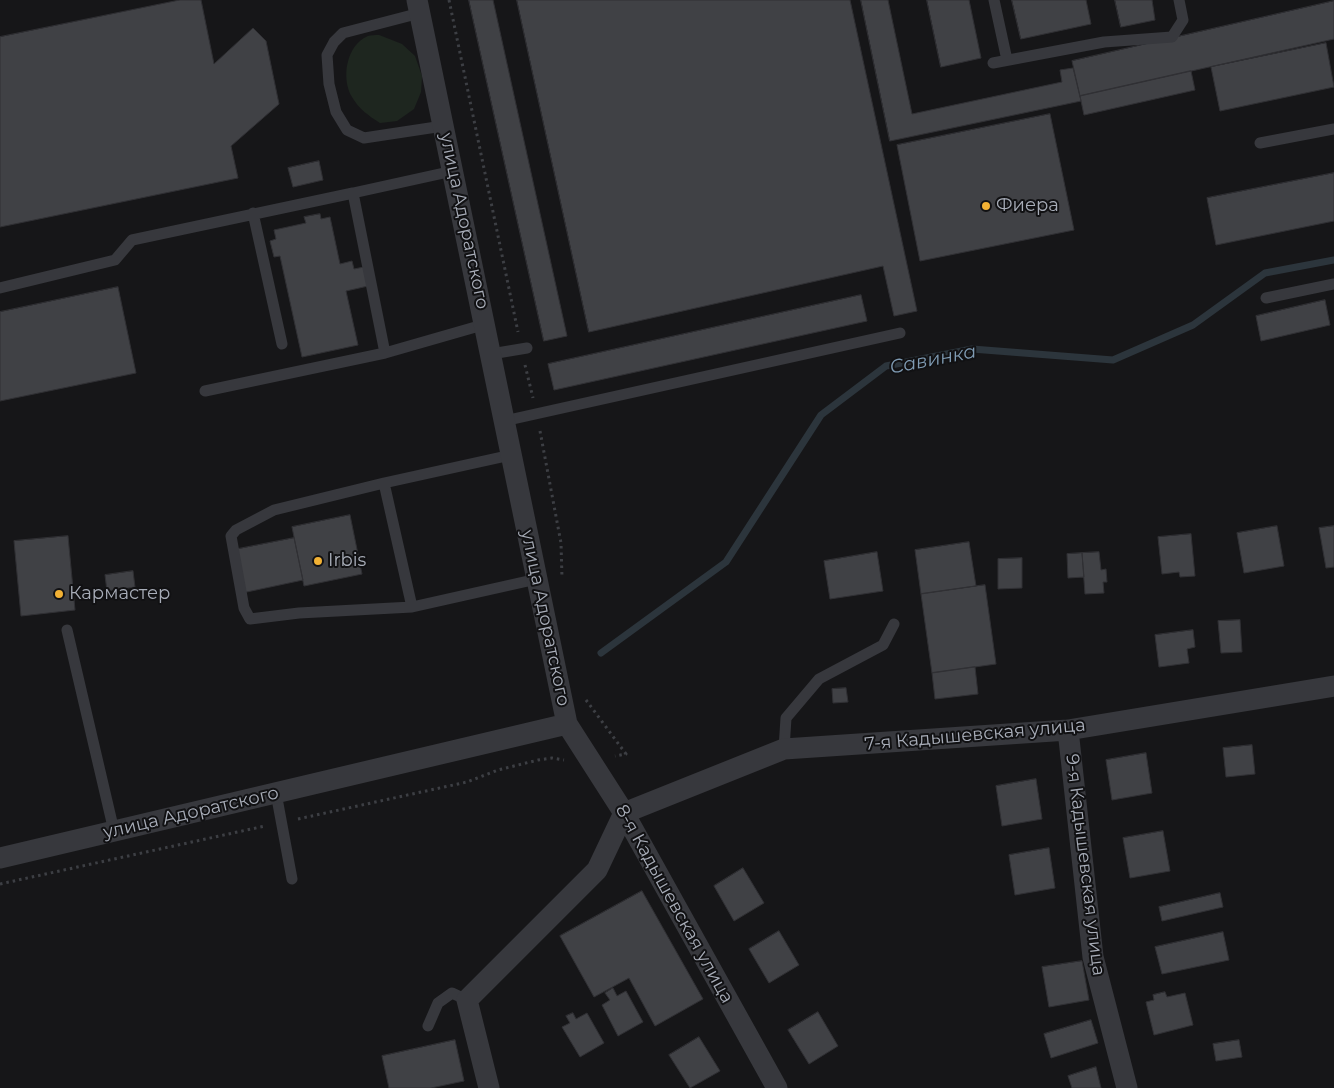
<!DOCTYPE html>
<html>
<head>
<meta charset="utf-8">
<style>
	body { margin:0 }
	canvas { display:block; background:#161618 }
</style>
</head>
<body>
<canvas width="1334" height="1088"></canvas>
<script>
const context = document.querySelector('canvas').getContext('2d');
context.lineJoin = 'round';
function fill(path, color) { context.fillStyle = color; context.fill(path, 'evenodd'); }
function stroke(path, color, width, dash) { context.strokeStyle = color; context.lineWidth = width; context.lineCap = dash ? 'butt' : 'round'; context.setLineDash(dash || []); context.stroke(path); }
function label(font, color, halo, rows, align = 'center') {
  context.font = font + ' Montserrat,sans-serif'; context.lineWidth = 4; context.setLineDash([]); context.textBaseline = 'middle'; context.strokeStyle = halo; context.fillStyle = color; for (const [text, x, y, turn = 0] of rows) {
    context.save(); context.translate(x, y); context.rotate((+turn || 0) * Math.PI / 180); context.textAlign = isNaN(turn) ? turn : align; if (halo) context.strokeText(text, 0, 0); context.fillText(text, 0, 0); context.restore();
  }
}
fill(new Path2D(`
	M379 35 402 44 415 56 422 76 421 92 414 109 397 121 380 123C369 116 359 109 352 97 341 79 346 45 368 36 371 35 376 35 379 35Z`), '#1e261f');
stroke(new Path2D(`
	M601 653 726 562 821 415 886 366 972 349 1113 360 1193 325 1265 273 1334 260`), '#2c353c', 7);
const building = new Path2D(`
	M180 0H201L214 64 253 28 266 41 279 104 231 146 238 178 0 227V37Z
	M469 0H493L567 336 544 341Z
	M517 0H850L917 311 894 316 883 266 589 332Z
	M861 0H888L912 114 1062 82 1060 70 1073 68 1081 101 890 141Z
	M927 0H969L981 58 941 67Z
	M1012 0H1086L1091 24 1021 39Z
	M1115 0H1152L1155 20 1121 27Z
	M1334 1V39L1080 96 1072 61Z
	M1326 43 1334 87 1220 111 1211 67Z
	M1191 71 1195 90 1084 115 1080 96Z
	M1050 114 1074 230 920 261 897 145Z
	M319 161 323 180 293 187 288 168Z
	M1334 173V221L1216 245 1207 198Z
	M320 214 321 219 330 217 340 264 352 261 354 269 364 267 368 286 346 291 358 345 302 357 280 256 274 257 270 241 276 239 274 230 306 223 304 217Z
	M118 287 136 373 0 401V312Z
	M861 295 867 321 554 390 548 364Z
	M1325 300 1330 325 1261 341 1256 316Z
	M350 515 362 574 304 586 292 527Z
	M1277 526 1284 566 1244 573 1237 533Z
	M1334 526V567L1326 568 1319 528Z
	M1191 534 1195 576 1180 577 1179 572 1162 574 1158 537Z
	M68 536 75 610 21 616 14 541Z
	M294 538 303 580 242 593 233 550Z
	M969 542 976 586 921 594 915 550Z
	M877 552 883 591 830 599 824 561Z
	M1099 552 1101 570 1106 569 1107 582H1103L1104 593 1085 594 1082 553Z
	M1082 553 1084 577 1068 578 1067 554Z
	M1022 558V588L998 589V559Z
	M133 571 135 587 107 591 105 575Z
	M985 585 996 664 932 673 921 594Z
	M1240 620 1242 652 1221 653 1218 621Z
	M1193 630 1195 647 1187 649 1189 663 1159 667 1155 635Z
	M975 667 978 694 935 699 932 673Z
	M846 688 848 702 833 703 832 689Z
	M1252 745 1255 774 1226 777 1223 748Z
	M1146 753 1152 793 1112 800 1106 760Z
	M1036 779 1042 819 1002 826 996 786Z
	M1163 831 1170 871 1130 878 1123 838Z
	M1049 848 1055 888 1015 895 1009 855Z
	M743 868 764 903 734 921 714 886Z
	M642 891 703 999 655 1026 629 978 594 997 560 936Z
	M1220 893 1223 907 1162 921 1159 907Z
	M779 931 799 965 769 983 749 949Z
	M1223 932 1229 960 1162 974 1155 947Z
	M1082 961 1089 1000 1049 1007 1042 967Z
	M613 988 617 996 626 991 643 1022 618 1036 602 1005 610 1000 605 993Z
	M1165 992 1167 997 1185 993 1193 1025 1154 1035 1146 1002 1154 1000 1153 995Z
	M818 1012 838 1046 809 1064 788 1030Z
	M573 1013 576 1019 587 1013 604 1043 580 1057 562 1027 570 1023 566 1016Z
	M1091 1020 1098 1043 1051 1058 1044 1034Z
	M699 1037 720 1071 690 1088 669 1055Z
	M455 1040 464 1081 431 1088H389L382 1056Z
	M1239 1040 1242 1057 1216 1061 1213 1044Z
	M1096 1067 1101 1088H1072L1068 1076Z`);
fill(building, '#404145');
stroke(building, '#303034', 1);
stroke(new Path2D(`
	M449 0 518 332
	M525 365 533 398
	M540 431 561 543 562 578
	M586 700 626 754 615 756
	M298 819 467 782 498 770 538 760 552 758 564 760
	M0 884 265 826`), '#3d3f44', 3, [2.5, 4]);
stroke(new Path2D(`
	M994 0 1007 60
	M420 13 343 33 334 42 327 55 329 84 336 112 347 130 364 138 443 126
	M993 63 1104 42 1172 37 1183 20 1179 0
	M1260 143 1334 129
	M253 213 282 344
	M0 288 115 260 132 240 353 193
	M1266 298 1334 284
	M385 353 486 324
	M491 354 527 348
	M205 391 385 353 353 193 453 171
	M504 421 900 333
	M511 455 384 483 412 607 537 579
	M384 483 274 510 236 530 231 536 244 608 250 619 299 613 412 607
	M67 630 114 831
	M784 749 786 718 819 679 883 645 894 624
	M276 793 292 879
	M428 1026 438 1003 452 993 467 1000`), '#37383d', 11);
stroke(new Path2D(`
	M417 0 567 724 624 813 777 1088
	M1068 730 1093 957 1127 1088
	M0 858 567 724
	M489 1088 467 1000 597 870 624 813 784 749 1068 730 1334 686`), '#37383d', 21);
for (const [x, y, r, color] of [
	[986,206,5,"#f2b134"],
	[318,561,5,"#f2b134"],
	[59,594,5,"#f2b134"]
]) { const dot = new Path2D(); dot.arc(x, y, r, 0, 2 * Math.PI); context.fillStyle = color; context.fill(dot); stroke(dot, '#111113', 2); }
label('18px', '#a8adb8', '#111113', [
	["Фиера",996,206],
	["Irbis",328,561],
	["Кармастер",69,594]
], 'left');
label('18px', '#a8adb8', '#111113', [
	["улица Адоратского",464,221,78],
	["улица Адоратского",545,618,78],
	["7-я Кадышевская улица",975,735,-5],
	["улица Адоратского",191,813,-13],
	["9-я Кадышевская улица",1085,865,83],
	["8-я Кадышевская улица",674,904,61]
]);
label('italic 19px', '#7f9bb3', '#111113', [
	["Савинка",933,360,-11]
]);
</script>
</body>
</html>
